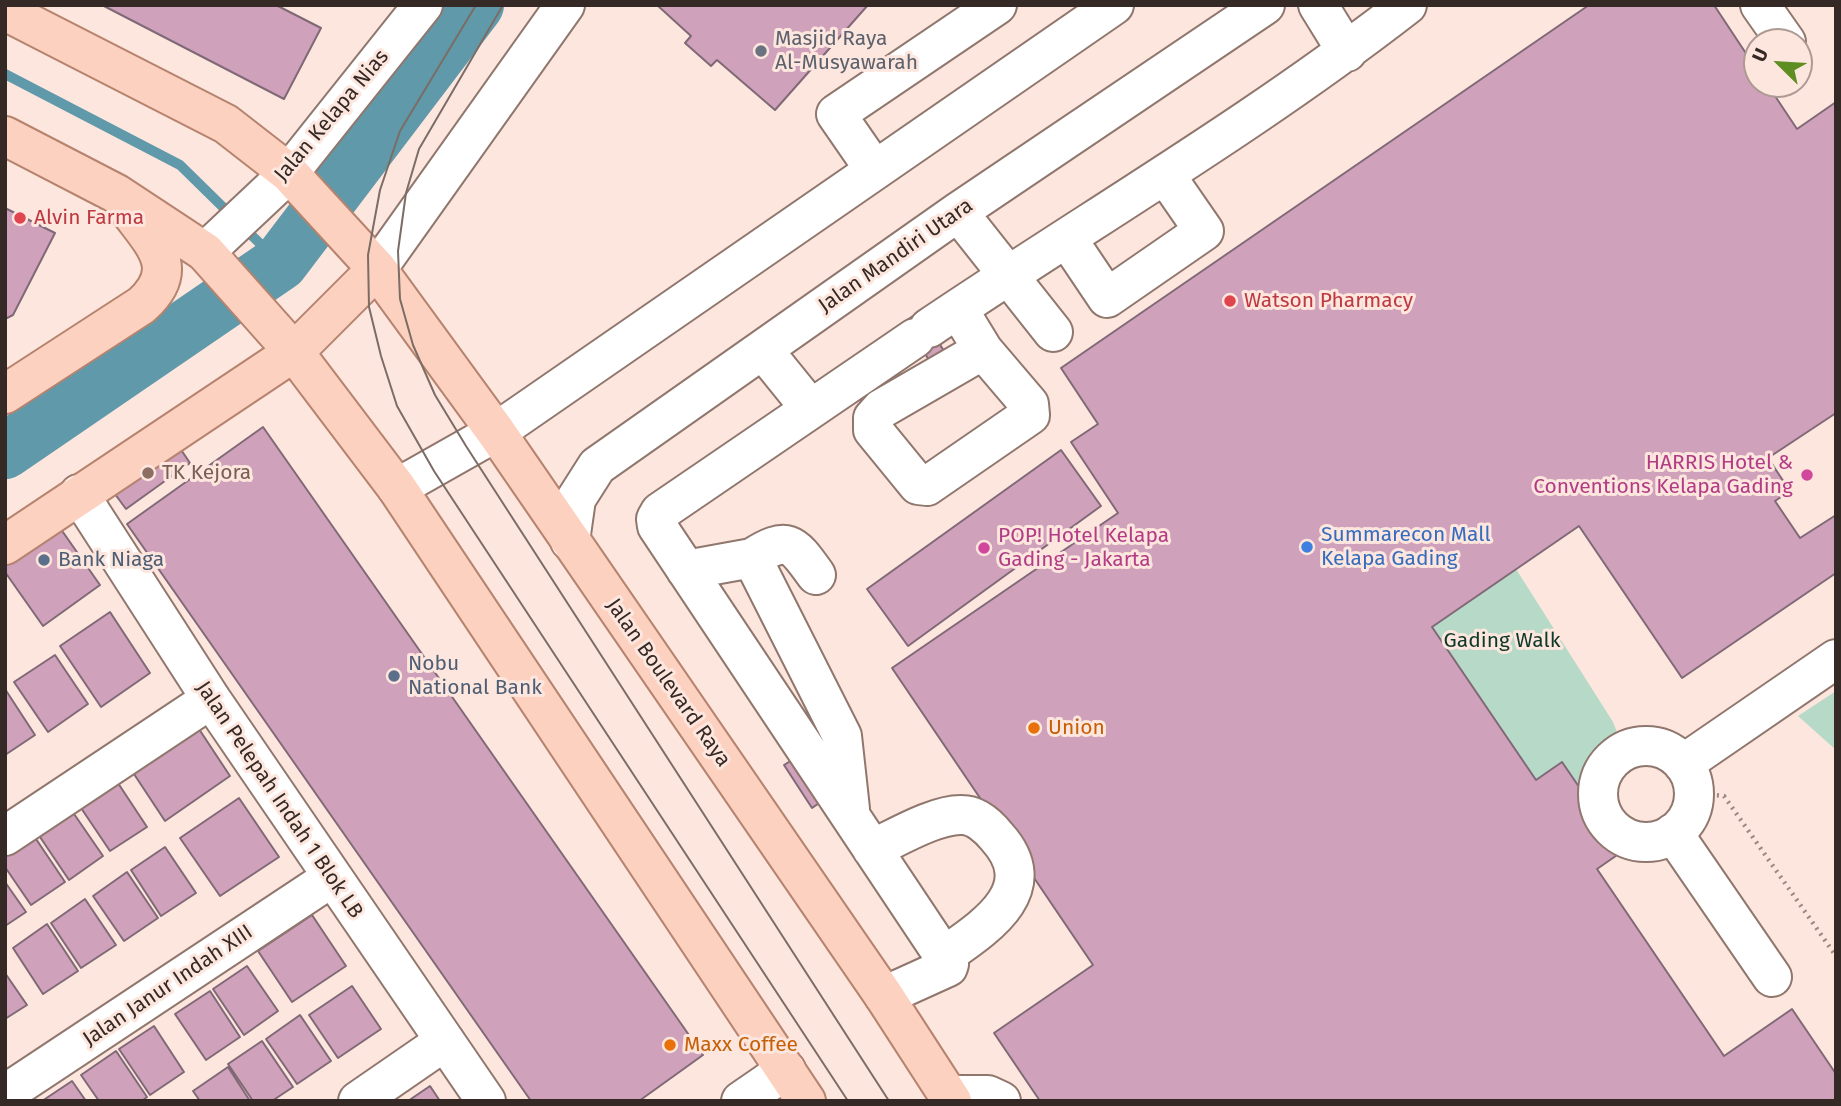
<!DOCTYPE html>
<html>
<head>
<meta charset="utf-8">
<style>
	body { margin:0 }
	#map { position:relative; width:1841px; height:1106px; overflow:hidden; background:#fde6dd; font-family:"Fira Sans",sans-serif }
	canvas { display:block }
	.frame { position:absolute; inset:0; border:7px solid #342925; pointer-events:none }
	.north { position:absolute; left:1743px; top:28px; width:70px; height:70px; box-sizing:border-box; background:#fde6dd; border:2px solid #ad9a93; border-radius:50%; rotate:294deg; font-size:19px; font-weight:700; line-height:28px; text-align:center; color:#342925 }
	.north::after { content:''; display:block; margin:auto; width:24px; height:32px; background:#5e8e22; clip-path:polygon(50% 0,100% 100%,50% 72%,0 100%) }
</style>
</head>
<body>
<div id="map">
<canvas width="1841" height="1106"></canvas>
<div class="frame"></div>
<div class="north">U</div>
</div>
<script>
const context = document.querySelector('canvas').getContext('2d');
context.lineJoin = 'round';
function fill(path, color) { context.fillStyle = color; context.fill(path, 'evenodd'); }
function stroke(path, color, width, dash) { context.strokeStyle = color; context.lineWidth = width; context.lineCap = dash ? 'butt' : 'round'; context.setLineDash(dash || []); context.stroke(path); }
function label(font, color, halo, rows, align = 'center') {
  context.font = font + ' "Fira Sans",sans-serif'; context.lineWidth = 6; context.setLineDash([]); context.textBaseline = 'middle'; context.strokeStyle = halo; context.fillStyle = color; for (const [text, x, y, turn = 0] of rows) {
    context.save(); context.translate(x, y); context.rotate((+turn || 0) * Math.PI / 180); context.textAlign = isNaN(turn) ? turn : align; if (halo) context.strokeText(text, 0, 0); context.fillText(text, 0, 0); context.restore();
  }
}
fill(new Path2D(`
	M1516 569 1613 722 1626 755 1590 804 1536 780 1432 627Z
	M1836 691V750L1798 716Z`), '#b7d9c8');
stroke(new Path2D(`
	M5 74 180 165 232 216
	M242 226 280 263`), '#6099a9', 10);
stroke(new Path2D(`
	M5 451 280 263 476 5`), '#6099a9', 56);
const building = new Path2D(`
	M102 5H276L321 28 284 99Z
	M657 5H868L775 110 717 60 711 66 685 43 691 36Z
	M1589 5H1714L1757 70V84H1767L1797 129 1836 102V573L1682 678 1579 526 1432 627 1536 780 1562 762 1623 851 1597 869 1724 1056 1792 1009 1836 1074V1101H1040L994 1033 1093 965 892 668 1118 513 1071 442 1098 424 1061 368Z
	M5 208 55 233 13 315 5 319Z
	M919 312 946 354 931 363 904 322Z
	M1836 413V515L1800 538 1775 501 1790 491 1768 458Z
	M263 427 703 1055 639 1101H531L127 524Z
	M171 435 190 463 126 509 106 482Z
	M1061 450 1101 506 908 646 867 589Z
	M51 515 100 585 43 626 5 572V548Z
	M110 612 150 673 101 707 60 646Z
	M55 655 88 704 48 732 14 682Z
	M5 689 35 735 5 755Z
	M195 723 230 776 165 821 130 768Z
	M800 755 828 797 812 808 784 765Z
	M114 777 147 827 110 851 77 802Z
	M239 798 279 857 220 896 180 838Z
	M72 811 103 856 69 880 38 834Z
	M34 836 65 882 31 905 5 867V856Z
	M165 847 196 893 161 916 131 870Z
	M127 872 158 918 124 941 93 896Z
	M5 882 26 912 5 926Z
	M85 899 116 945 81 968 51 923Z
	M312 915 346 966 292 1002 258 951Z
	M47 924 78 971 43 994 13 948Z
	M247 966 278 1011 244 1035 213 989Z
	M5 973 27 1005 5 1019Z
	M352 986 381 1029 338 1058 309 1015Z
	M210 991 240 1037 206 1060 175 1014Z
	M300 1015 331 1061 297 1084 266 1039Z
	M154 1026 184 1072 150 1095 119 1049Z
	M262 1041 293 1087 272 1101H253L228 1064Z
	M116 1051 147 1097 142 1101H99L81 1075Z
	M228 1067 250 1101H200L193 1091Z
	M72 1081 86 1101H42Z
	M430 1086 440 1101H408Z`);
fill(building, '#cfa1bb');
stroke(building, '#806976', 2);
const minor = new Path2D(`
	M1318 5 1347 52
	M1760 5 1786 42
	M874 169 836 114 997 5
	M958 212 1053 332
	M1068 240 1107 298 1204 231 1166 176
	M205 252 289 173 423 5
	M377 269 565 5
	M958 309 983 350 1029 404 1030 415 927 486 918 485 873 430V418L881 409 983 350
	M929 328C1089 220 1254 124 1407 5
	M763 350 810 408
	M397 488 496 432 1114 5
	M79 494 211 699 486 1101
	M570 541 576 499 597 466 958 212 1265 5
	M752 558C788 535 793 543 816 575
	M686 570 752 558 842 736 850 809
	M1598 794a48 48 0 1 1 96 0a48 48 0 1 1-96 0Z
	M1683 764 1836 659
	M1673 833 1772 977
	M5 836 211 699
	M872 849C896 838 936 814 962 815 976 815 989 827 997 837 1045 890 984 928 944 956
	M884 996 948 967 949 964 657 526 656 519 660 512 915 338
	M5 1094 331 878
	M948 1095H988L1001 1101
	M358 1101 445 1041
	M741 1101 786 1070`);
const major = new Path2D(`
	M5 11 226 124 289 173 377 269 496 432 884 996 952 1101
	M5 136 117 194 205 252 294 352 397 488 806 1101
	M5 394 142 305C182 269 154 244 128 209
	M5 545 294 352 377 269`);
stroke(minor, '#90776e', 42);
stroke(major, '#b5836e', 42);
stroke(new Path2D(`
	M1703 794 1724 796 1836 956`), '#9a8982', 4.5, [2, 5]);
stroke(minor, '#fff', 38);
stroke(major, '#fdd1c0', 38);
stroke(new Path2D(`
	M476 5 400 131 380 190 368 255 369 307 381 356 397 406 434 471 848 1101
	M503 5 419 149 406 193 398 251 400 299 413 345 435 395 466 446 889 1101`), '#7c6c66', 2);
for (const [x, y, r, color] of [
	[761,51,7,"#6b7280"],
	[20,218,7,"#e0444e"],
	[1230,301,7,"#e0444e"],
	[148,473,7,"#8d6e63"],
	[1807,475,7,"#d1479c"],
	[1307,547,7,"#3f7fe0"],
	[984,548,7,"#d1479c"],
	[44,560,7,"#5c6f8a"],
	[394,676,7,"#5c6f8a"],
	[1034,728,7,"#e8710a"],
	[670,1045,7,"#e8710a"]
]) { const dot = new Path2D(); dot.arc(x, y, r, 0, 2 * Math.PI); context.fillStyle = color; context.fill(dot); stroke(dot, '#fde6dd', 2.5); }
label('21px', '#5b616d', '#fde6dd', [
	["Masjid Raya",775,39],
	["Al-Musyawarah",775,63]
], 'left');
label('21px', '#342925', '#fde6dd', [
	["Jalan Kelapa Nias",332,116,-50],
	["Jalan Mandiri Utara",896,256,-35],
	["Jalan Boulevard Raya",668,683,55],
	["Jalan Pelepah Indah 1 Blok LB",279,800,56],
	["Jalan Janur Indah XIII",168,986,-34]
]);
label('21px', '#be3a42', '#fde6dd', [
	["Alvin Farma",34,218],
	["Watson Pharmacy",1244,301]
], 'left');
label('21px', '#b23c85', '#fde6dd', [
	["HARRIS Hotel &",1793,463],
	["Conventions Kelapa Gading",1793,487],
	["POP! Hotel Kelapa",998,536,"left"],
	["Gading - Jakarta",998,560,"left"]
], 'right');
label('21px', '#785e54', '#fde6dd', [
	["TK Kejora",162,473]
], 'left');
label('21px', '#366cbe', '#fde6dd', [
	["Summarecon Mall",1321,535],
	["Kelapa Gading",1321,559]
], 'left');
label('21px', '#4e5e75', '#fde6dd', [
	["Bank Niaga",58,560],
	["Nobu",408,664],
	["National Bank",408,688]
], 'left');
label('21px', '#0d3929', '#fde6dd', [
	["Gading Walk",1502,641]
]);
label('21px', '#c56008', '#fde6dd', [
	["Union",1048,728],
	["Maxx Coffee",684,1045]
], 'left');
</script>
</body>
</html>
